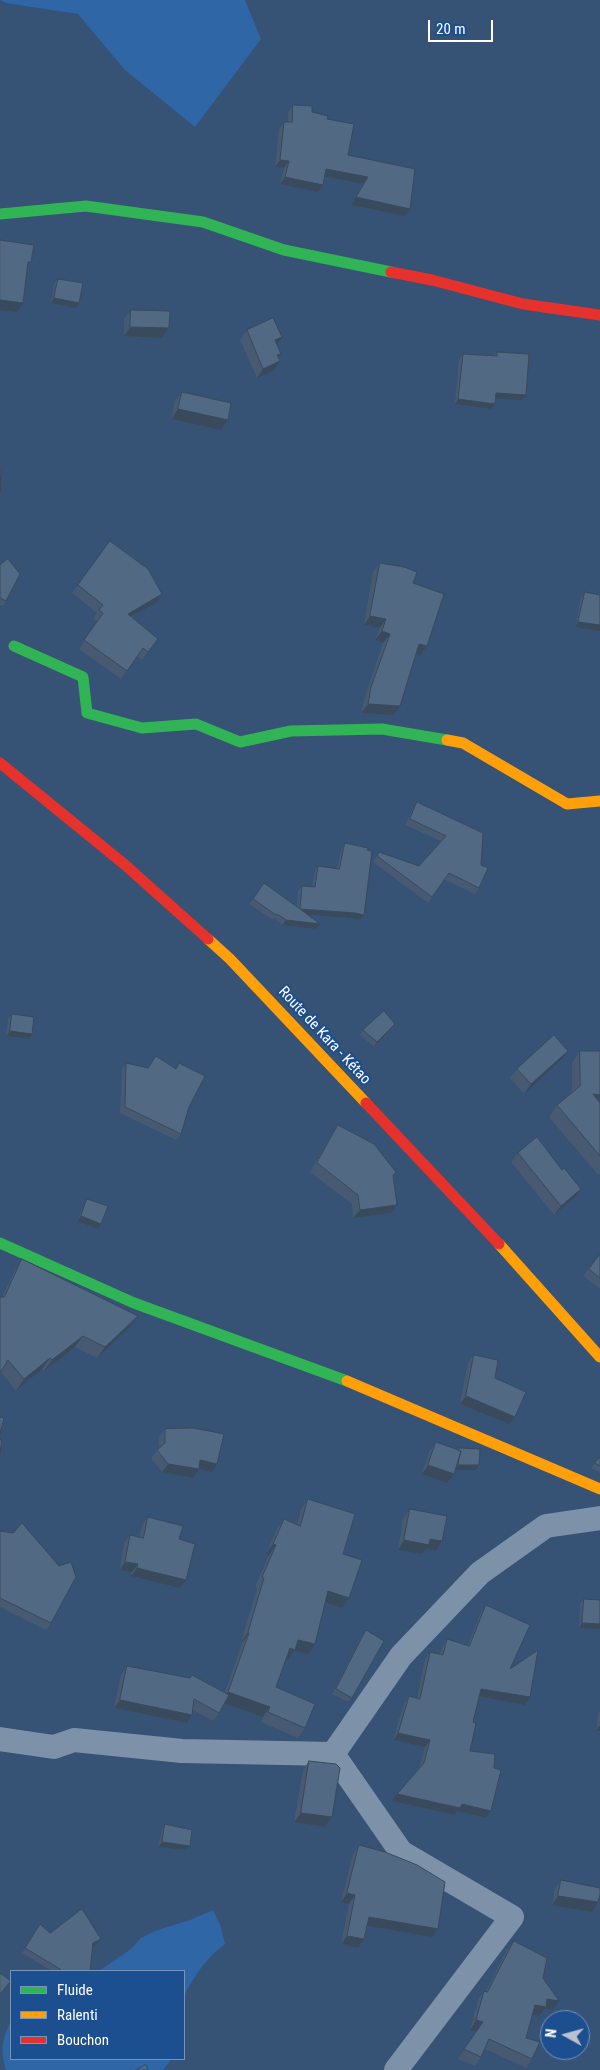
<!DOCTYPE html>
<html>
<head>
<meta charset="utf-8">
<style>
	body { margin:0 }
	#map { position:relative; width:600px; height:2070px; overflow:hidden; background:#365274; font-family:"Roboto Condensed",sans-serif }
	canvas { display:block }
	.legend { position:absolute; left:10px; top:1970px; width:175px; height:90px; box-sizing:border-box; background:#1b4f8f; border:1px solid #7695bc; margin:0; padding:6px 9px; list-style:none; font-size:15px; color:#fff }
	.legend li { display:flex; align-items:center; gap:10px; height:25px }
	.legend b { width:25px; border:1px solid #7695bc }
	.north { position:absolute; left:540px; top:2010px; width:50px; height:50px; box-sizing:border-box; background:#1b4f8f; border:1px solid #7695bc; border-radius:50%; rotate:277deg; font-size:14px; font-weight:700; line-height:20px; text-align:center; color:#fff }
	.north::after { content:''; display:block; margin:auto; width:18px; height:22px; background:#b9c2ce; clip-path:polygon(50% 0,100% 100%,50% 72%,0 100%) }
	.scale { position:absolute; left:428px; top:20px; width:65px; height:22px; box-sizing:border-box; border:2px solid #fff; border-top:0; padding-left:6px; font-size:15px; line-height:18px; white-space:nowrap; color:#fff; -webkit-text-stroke:4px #1b4f8f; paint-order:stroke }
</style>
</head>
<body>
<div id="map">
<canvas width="600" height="2070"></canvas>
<ul class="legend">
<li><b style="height:6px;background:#30b455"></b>Fluide</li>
<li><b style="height:6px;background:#ff9f0a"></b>Ralenti</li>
<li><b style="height:6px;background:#e5322d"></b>Bouchon</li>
</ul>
<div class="north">N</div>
<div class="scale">20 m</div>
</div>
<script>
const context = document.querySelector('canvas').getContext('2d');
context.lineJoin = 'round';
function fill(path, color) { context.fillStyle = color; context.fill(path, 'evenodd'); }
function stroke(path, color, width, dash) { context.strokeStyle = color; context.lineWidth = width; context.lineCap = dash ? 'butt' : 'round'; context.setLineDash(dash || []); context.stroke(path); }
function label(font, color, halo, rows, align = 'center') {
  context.font = font + ' "Roboto Condensed",sans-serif'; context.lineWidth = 4; context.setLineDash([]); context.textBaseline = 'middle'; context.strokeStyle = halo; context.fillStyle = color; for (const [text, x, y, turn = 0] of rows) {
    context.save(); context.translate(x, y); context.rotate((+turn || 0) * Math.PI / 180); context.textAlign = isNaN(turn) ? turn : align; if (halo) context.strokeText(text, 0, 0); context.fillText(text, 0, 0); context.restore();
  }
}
fill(new Path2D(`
	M0 0H245L261 39 195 127 125 70 78 14 6 3Z
	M213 1910 221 1927 225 1944C207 1957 194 1976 184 1996V1971H99L131 1949 141 1938 155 1931 190 1920Z
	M11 2020V2059H172L163 2070H6C0 2047 2 2042 11 2020Z`), '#2f66a5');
stroke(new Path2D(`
	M0 1739 54 1747 74 1740 182 1751 333 1754
	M333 1754 401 1852 512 1917 396 2070
	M333 1754 401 1656 480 1573 546 1526 600 1518`), '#7d92a8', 24);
stroke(new Path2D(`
	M0 214 86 206 203 222 284 250 391 272
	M14 646 83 677 87 713 142 728 196 724 240 742 291 731 382 729 447 740
	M0 1243 134 1303 347 1381`), '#30b455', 11);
stroke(new Path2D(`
	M447 740 463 743 567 804 600 801
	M208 939 230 959 366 1103
	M499 1244 600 1357
	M347 1381 600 1489`), '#ff9f0a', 11);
stroke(new Path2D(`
	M391 272 432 280 523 304 600 315
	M0 763 124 864 208 939
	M366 1103 499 1244`), '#e5322d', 11);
fill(new Path2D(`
	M293 105 312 112 327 119 348 155 410 209 405 216 351 205 363 184 324 177 323 185 318 192 280 184 284 168 275 167 279 129 284 122H288V112Z
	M58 279 76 308 51 303 54 284Z
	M131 310 169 328 162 338 124 336V319Z
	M247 330 277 345 278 357 280 361 274 371 257 378 240 340Z
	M497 352 526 395 522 400 495 398 491 409 455 404 459 359 463 354 494 355Z
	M182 392 228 420 221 430 171 419 175 401Z
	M110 541 162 594 156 603 132 617 158 639 142 660 137 656 121 679 79 649 97 622 93 618 97 613 72 593Z
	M380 563 413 583 420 655 416 654 394 715 361 713 365 696 383 643 375 640 380 628 364 625 373 572Z
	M0 565 6 601 3 606 0 605Z
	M585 592 600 595V631L575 627 581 597Z
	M417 802 483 833 479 888 475 894 445 880 428 903 373 862 379 852 419 866 441 841 405 825 413 808Z
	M345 843 364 915 360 920 351 918 308 915 320 924 316 929 282 925 274 918 273 920 249 904 264 883 297 907 298 891 302 886 312 887 315 870 318 866 337 868 342 848Z
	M12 1014 29 1039 6 1036 8 1019Z
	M395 1024 391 1029 374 1047 360 1035 363 1030Z
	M580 1051H600V1174L598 1175 549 1117 557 1105 572 1093V1063Z
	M561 1060 524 1094 510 1078 517 1069Z
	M126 1063 148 1068 176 1069 179 1063 189 1107 181 1134 176 1140 120 1113 122 1070Z
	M338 1125 396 1172 394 1176 391 1213 353 1218 352 1204 310 1172 332 1134Z
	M518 1153 574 1198 554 1215 511 1162Z
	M87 1199 101 1224 98 1229 77 1221 84 1204Z
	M600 1254V1289L583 1276Z
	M22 1259 138 1316 130 1327 97 1358 75 1347 44 1371 42 1369 16 1391 1 1372 2 1297 15 1270Z
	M474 1355 495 1378 509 1424 460 1404 468 1362Z
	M165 1429 212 1472 199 1469 193 1478 162 1472 151 1458 157 1450 159 1448V1437Z
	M436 1442 458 1450 459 1448 476 1470H455L454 1474 447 1483 422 1474 429 1452Z
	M600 1457V1472L591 1468Z
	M308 1499 343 1554 342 1608 326 1603 308 1654 294 1651 288 1660 286 1659 276 1687 305 1728 298 1738 261 1722 263 1717 224 1703 219 1713 213 1721 193 1710 192 1715 187 1723 114 1708 121 1675 127 1666 190 1678 192 1675 225 1692 242 1643 241 1642 257 1588 255 1587 269 1555 266 1554 277 1529 284 1519 297 1524 301 1509Z
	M410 1509 442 1541 436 1551 426 1549 422 1554 398 1550 403 1519Z
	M148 1517 179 1539 180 1588 131 1576 132 1572 120 1570 124 1543 130 1535 139 1537 142 1525Z
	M0 1531 51 1623 46 1630 0 1607Z
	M584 1599 599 1629 579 1628 580 1604Z
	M486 1605 510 1669 525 1705 479 1697 473 1722 470 1751 486 1818 457 1811 455 1815 392 1801 419 1768 425 1747 393 1740 404 1703 409 1696 417 1698 425 1659 430 1652 440 1654 442 1647 447 1639 468 1645 481 1612Z
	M366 1630 352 1698 348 1702 332 1694 362 1635Z
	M600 1711V1731H596L598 1714Z
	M309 1761 332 1817 325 1827 294 1822 303 1770Z
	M165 1824 190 1846 186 1850 158 1847 162 1829Z
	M359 1845 432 1937 367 1926 358 1948 341 1944 349 1904 341 1902 353 1854Z
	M561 1880 592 1912 552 1905 555 1889Z
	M40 1924 50 1933 98 1943 93 1946 90 1971H52L22 1953Z
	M514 1941 543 1978 552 2010 545 2009 539 2016 533 2015 526 2038 532 2059 526 2068 485 2049 481 2057 475 2066 458 2059 477 2032 470 2030 478 2000 484 1991H486L507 1950Z`), '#475a72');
fill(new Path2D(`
	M280 160 289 161 284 168 275 167Z
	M326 169 368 177 363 184 321 176Z
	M285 177 323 185 318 192 280 184Z
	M356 197 410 209 405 216 351 205Z
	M54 298 79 303 76 308 51 303Z
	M0 300 23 303 17 312 0 310Z
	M130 327 169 328 162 338 124 336Z
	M282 337 275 347V340Z
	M280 361 274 371 257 378 263 369Z
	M496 393 526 395 522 400 492 398Z
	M458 399 495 404 491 409 455 404Z
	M178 409 228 420 221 430 171 419Z
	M162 594 156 603 122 622 128 614Z
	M370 616 386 619 380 628 364 625Z
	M578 622 600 625V631L575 627Z
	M382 631 390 634 383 643 375 640Z
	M419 644 427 646 420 655 413 653Z
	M368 704 400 706 394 715 361 713Z
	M300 909 355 913 364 915 360 920 351 918 297 914Z
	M286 920 320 924 316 929 282 925Z
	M395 1024 391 1029 374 1047 377 1042Z
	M10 1031 32 1034 29 1039 6 1036Z
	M568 1051 561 1060 524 1094 531 1084Z
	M593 1094 600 1095V1108Z
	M581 1189 574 1198 554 1215 561 1206Z
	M397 1205 391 1213 353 1218 360 1210Z
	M81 1216 101 1224 98 1229 77 1221Z
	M138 1316 130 1327 97 1358 105 1347Z
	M83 1336 75 1347 44 1371 52 1360Z
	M50 1358 42 1369 16 1391 24 1379Z
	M466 1396 515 1417 509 1424 460 1404Z
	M200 1460 217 1464 212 1472 199 1469 193 1478 162 1472 168 1464Z
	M428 1465 454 1474 447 1483 422 1474Z
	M458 1465H479L476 1470H455Z
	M430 1539 442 1541 436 1551 426 1549 422 1554 398 1550 404 1540Z
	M273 1544 276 1545 269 1555 266 1554Z
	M125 1562 138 1564 132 1572 120 1570Z
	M137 1568 186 1580 180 1588 131 1576Z
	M328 1591 349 1598 342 1608 321 1601Z
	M582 1623 600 1624V1628L599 1629 579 1628Z
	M248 1632 249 1633 242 1643 241 1642Z
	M298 1640 315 1644 308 1654 294 1651 288 1660 283 1658 290 1648Z
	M481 1689 530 1697 525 1705 476 1696Z
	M228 1692 270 1707 263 1717 221 1702Z
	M120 1700 192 1715 187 1723 114 1708Z
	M599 1726H600V1731H596Z
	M398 1733 430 1740 425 1747 393 1740Z
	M397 1794 462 1804 491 1811 486 1818 457 1811 455 1815 392 1801Z
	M301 1813 332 1817 325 1827 294 1822Z
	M162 1842 190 1846 186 1850 158 1847Z
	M347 1893 355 1895 349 1904 341 1902Z
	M558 1896 598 1902 592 1912 552 1905Z
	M369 1917 438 1929 432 1937 362 1925Z
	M347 1936 364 1939 358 1948 341 1944Z
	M101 1939 98 1943 90 1948 93 1943Z
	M547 1999 559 2001 552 2010 545 2009 539 2016 529 2014 535 2005Z
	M476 2020 483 2022 477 2032 470 2030Z`), '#394a5c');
const building = new Path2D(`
	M293 105 312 106V112L328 116 327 119 354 124 348 155 415 169 410 209 356 197 368 177 326 169 323 185 285 177 289 161 280 160 284 122H292Z
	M0 240 34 245 31 262H28L23 303 0 300Z
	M58 279 83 283 79 303 54 298Z
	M131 310 170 311 169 328 130 327Z
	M273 318 282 337 275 340 281 354 277 355 280 361 263 369 247 330Z
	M497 352 529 354 526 395 496 393 495 404 458 399 463 354 497 356Z
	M182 392 231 403 228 420 178 409Z
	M0 470H1L0 491Z
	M110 541 148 569 162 594 128 614 158 639 148 652 143 648 127 671 84 640 103 613 99 610 103 605 78 585Z
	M8 559 20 574 6 601 0 598V565Z
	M380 563 404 567 417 572 413 583 444 594 427 646 419 644 400 706 368 704 371 687 390 634 382 631 386 619 370 616Z
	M585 592 600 595V625L578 622Z
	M417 802 483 833 481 865 488 868 479 888 449 873 432 897 377 856 379 852 419 866 446 836 410 819Z
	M345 843 368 848 367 850 372 851 364 915 355 913 300 909 320 924 286 920 277 914 276 915 253 899 264 883 300 909 302 886 315 887 318 866 339 869Z
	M384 1011 395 1024 377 1042 363 1030Z
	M12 1014 34 1017 32 1034 10 1031Z
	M554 1035 568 1051 531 1084 517 1069Z
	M580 1051H600V1095L593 1094 600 1103V1156L557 1105 580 1086Z
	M156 1056 176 1069 179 1063 205 1076 189 1107 181 1134 125 1107 126 1063 148 1068Z
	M338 1125 374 1144 396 1172 393 1175 397 1205 360 1210 358 1195 317 1163Z
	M537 1137 562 1170 564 1168 581 1189 561 1206 518 1153Z
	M87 1199 108 1206 101 1224 81 1216Z
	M600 1254V1278L589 1269Z
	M22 1259 138 1316 105 1347 83 1336 52 1360 50 1358 24 1379 8 1360 0 1373V1297H4Z
	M474 1355 498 1360 495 1378 526 1392 515 1417 466 1396Z
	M0 1417 4 1418 0 1434Z
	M193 1428 224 1434 217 1464 200 1460 199 1469 168 1464 157 1450 165 1443V1429Z
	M0 1440H2L0 1453Z
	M436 1442 461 1451 454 1474 428 1465Z
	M459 1448 480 1449 479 1465H458L459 1458 461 1451 459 1450Z
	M600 1457V1466L595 1463Z
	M308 1499 355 1514 343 1554 362 1560 349 1598 328 1591 315 1644 298 1640 295 1650 290 1648 276 1687 315 1704 305 1728 268 1712 270 1707 228 1692 249 1633 248 1632 264 1578 262 1577 276 1545 273 1544 284 1519 300 1526Z
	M410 1509 447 1516 442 1541 430 1539 429 1545 404 1540Z
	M148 1517 183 1526 179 1539 195 1544 186 1580 137 1568 138 1564 125 1562 130 1535 143 1538Z
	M22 1523 59 1566 71 1562 76 1577 51 1623 0 1598V1531L13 1533Z
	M584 1599 600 1600V1624L582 1623Z
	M486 1605 530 1625 510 1669 538 1650 530 1697 481 1689 473 1722 476 1723 470 1751 495 1754 494 1768 501 1770 491 1811 462 1804 460 1808 397 1794 424 1763 430 1740 398 1733 409 1696 420 1699 430 1652 443 1655 447 1639 469 1646Z
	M366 1630 384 1641 352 1698 336 1689Z
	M127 1666 190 1678 192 1675 229 1695 219 1713 194 1699 192 1715 120 1700Z
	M309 1761 336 1764 340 1768 332 1817 301 1813Z
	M165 1824 192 1830 190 1846 162 1842Z
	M359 1845 385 1852 417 1865 445 1882 438 1929 369 1917 364 1939 347 1936 355 1895 347 1893Z
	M561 1880 600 1888V1895L598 1902 558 1896Z
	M82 1909 101 1939 93 1943 90 1971H62L60 1969 25 1948 40 1924 50 1933Z
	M514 1941 547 1958 543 1978 559 2001 547 1999 546 2007 535 2005 526 2038 540 2042 532 2059 489 2039 481 2057 464 2049 483 2022 476 2020 484 1991 487 1992Z
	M0 1973 11 1981 0 1994Z
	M146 2065 148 2070H136Z`);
fill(building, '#526984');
stroke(building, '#394a5c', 1);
label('15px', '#fff', '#1b4f8f', [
	["Route de Kara - Kétao",324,1036,47]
]);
</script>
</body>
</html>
